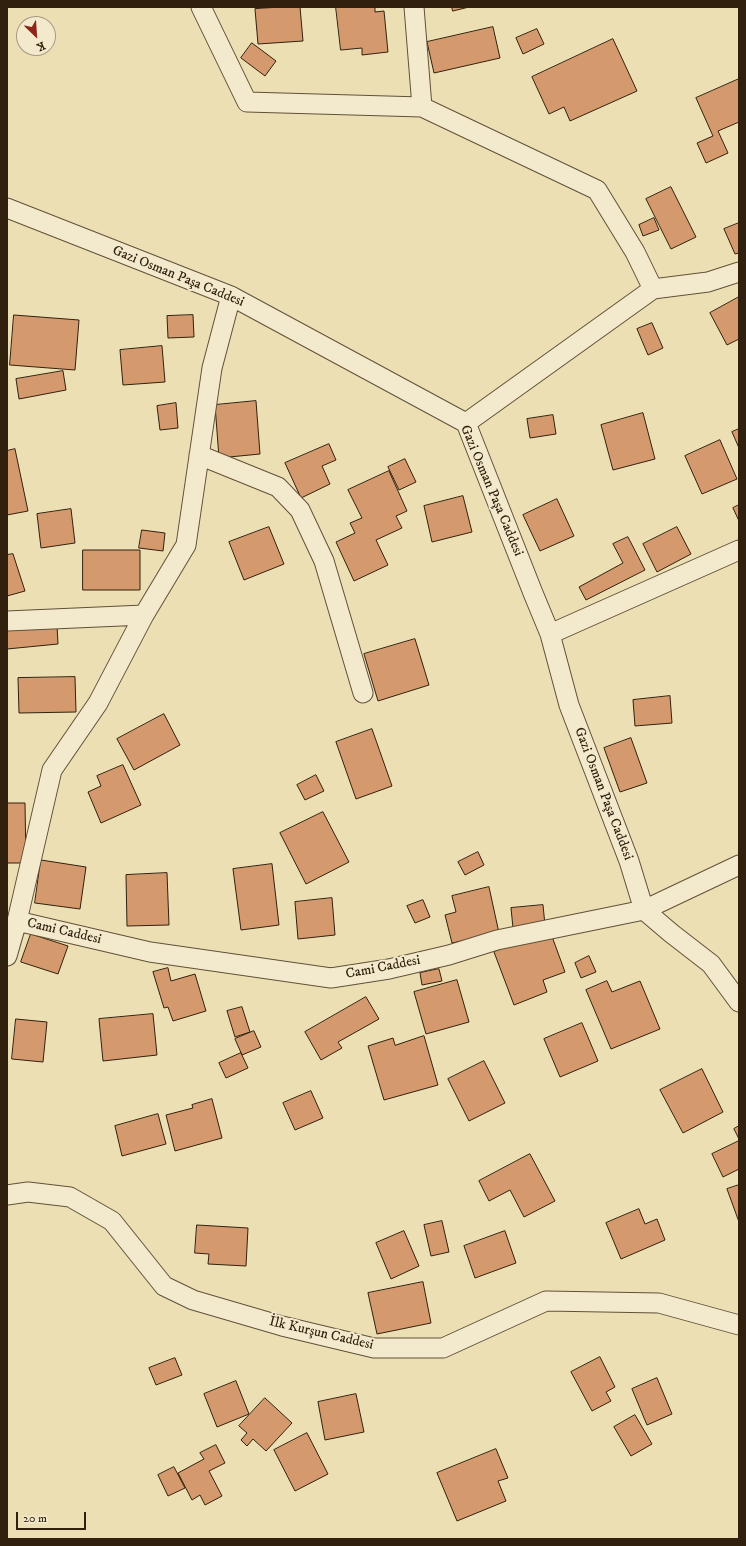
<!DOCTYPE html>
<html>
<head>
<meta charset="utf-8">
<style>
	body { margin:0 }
	#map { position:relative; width:746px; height:1546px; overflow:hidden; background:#eddfb4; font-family:"IM FELL DW Pica",serif }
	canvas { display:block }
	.frame { position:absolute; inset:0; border:8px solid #32200e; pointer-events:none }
	.north { position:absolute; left:16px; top:16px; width:40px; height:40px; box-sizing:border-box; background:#f3eace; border:1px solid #a69981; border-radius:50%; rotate:155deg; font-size:11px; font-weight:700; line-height:16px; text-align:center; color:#32200e }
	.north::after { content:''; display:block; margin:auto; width:14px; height:18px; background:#8f2418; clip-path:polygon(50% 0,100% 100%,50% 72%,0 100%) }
	.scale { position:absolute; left:16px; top:1512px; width:70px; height:18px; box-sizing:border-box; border:2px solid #32200e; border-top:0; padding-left:5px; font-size:12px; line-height:14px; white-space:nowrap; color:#32200e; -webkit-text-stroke:3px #f3eace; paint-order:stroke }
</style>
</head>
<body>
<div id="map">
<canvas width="746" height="1546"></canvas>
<div class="frame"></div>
<div class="north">K</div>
<div class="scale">20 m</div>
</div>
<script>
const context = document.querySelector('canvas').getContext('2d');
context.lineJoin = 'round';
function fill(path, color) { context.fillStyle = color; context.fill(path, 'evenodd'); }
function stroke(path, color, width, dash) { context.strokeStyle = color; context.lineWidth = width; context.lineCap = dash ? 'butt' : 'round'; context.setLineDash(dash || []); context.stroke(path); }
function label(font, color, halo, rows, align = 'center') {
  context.font = font + ' "IM FELL DW Pica",serif'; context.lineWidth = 4; context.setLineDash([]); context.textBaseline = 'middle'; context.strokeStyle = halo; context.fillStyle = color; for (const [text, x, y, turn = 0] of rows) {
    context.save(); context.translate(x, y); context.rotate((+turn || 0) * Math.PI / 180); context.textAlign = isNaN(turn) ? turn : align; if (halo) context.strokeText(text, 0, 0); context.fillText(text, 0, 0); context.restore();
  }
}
const building = new Path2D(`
	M281 7H300L303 41 258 44 255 9Z
	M336 7H375V12L384 11 388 52 362 55V48L341 50Z
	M452 7H469L453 11Z
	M493 27 500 58 434 73 427 42Z
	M537 29 544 44 523 54 516 38Z
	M613 39 637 91 570 121 564 107 549 114 532 77Z
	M252 43 276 61 265 76 241 58Z
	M739 79V122L718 131 728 153 706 163 697 143 713 136 696 98Z
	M671 187 696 237 671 249 646 199Z
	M654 218 659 230 643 236 639 225Z
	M739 223V253L735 254 724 229Z
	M739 297V339L727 345 710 313Z
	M14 315 79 320 75 370 10 365Z
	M193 315 194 337 168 338 167 316Z
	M652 323 663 348 648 355 637 329Z
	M162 346 165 382 123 385 120 350Z
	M63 371 66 390 19 399 16 379Z
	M256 401 260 454 219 458 215 405Z
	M176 403 178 428 160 430 157 406Z
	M643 413 655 459 613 470 601 425Z
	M553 415 556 434 530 438 527 419Z
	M739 429V448L732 432Z
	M720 440 737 479 702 494 685 456Z
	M329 444 336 460 322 466 330 484 301 498 285 463Z
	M15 449 28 511 7 515V451Z
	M405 459 416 482 399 490 388 467Z
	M389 471 407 511 396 516 402 528 376 540 388 565 354 581 336 542 355 533 350 523 362 518 348 490Z
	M463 496 472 532 432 542 424 506Z
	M557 499 574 536 540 551 523 515Z
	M739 505V521L733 508Z
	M71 509 75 543 41 548 37 514Z
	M269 527 284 564 244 580 229 542Z
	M677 527 691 554 657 572 643 544Z
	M142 530 165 533 163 551 139 548Z
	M628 537 645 570 586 600 579 587 623 563 613 544Z
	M83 550H140V590H83Z
	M13 554 25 591 7 596V555Z
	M57 625 58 644 7 649V629Z
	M415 639 429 685 378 701 364 654Z
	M75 677 76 712 19 713 18 678Z
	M670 696 672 723 635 726 633 700Z
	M164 714 180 745 134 770 117 739Z
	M372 729 392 786 356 799 336 742Z
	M631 738 647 783 620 792 604 748Z
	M123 765 141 805 101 823 88 792 101 786 97 776Z
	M316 775 324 791 305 800 297 785Z
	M7 803H25L26 863H7Z
	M323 812 349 862 306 884 280 833Z
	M478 852 484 865 465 875 458 862Z
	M41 860 86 867 80 909 35 903Z
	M272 864 279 925 241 930 233 869Z
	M167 873 169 925 127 926 126 875Z
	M489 887 499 933 452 943 445 915 456 912 452 896Z
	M332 898 335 935 298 939 295 902Z
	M423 900 430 917 415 923 407 906Z
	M543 905 545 925 513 928 511 908Z
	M550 931 565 972 543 980 547 992 514 1005 494 952Z
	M31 934 68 946 58 974 21 962Z
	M589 956 596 972 581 978 575 963Z
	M168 968 171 981 195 974 206 1011 173 1021 168 1007 164 1008 153 972Z
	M439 969 442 981 422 985 420 973Z
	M457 980 469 1022 426 1034 414 992Z
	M607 981 612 992 640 981 660 1029 611 1049 586 990Z
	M366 997 379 1019 338 1042 342 1048 321 1060 305 1032Z
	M242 1007 250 1032 235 1037 227 1011Z
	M153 1014 157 1055 103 1061 99 1019Z
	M16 1019 47 1022 43 1062 12 1059Z
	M582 1023 598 1061 560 1077 544 1039Z
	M254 1031 261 1047 242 1055 235 1039Z
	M424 1036 438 1085 384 1100 368 1046 393 1038 395 1045Z
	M241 1053 248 1068 226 1078 219 1063Z
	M484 1061 505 1103 469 1121 448 1079Z
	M702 1069 723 1112 683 1133 660 1090Z
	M311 1091 323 1118 295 1130 283 1103Z
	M212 1099 222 1138 175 1151 166 1115 193 1108 192 1105Z
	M158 1114 166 1144 122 1156 115 1126Z
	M739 1126V1139L734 1129Z
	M739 1141V1169L723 1177 712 1154Z
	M530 1154 555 1201 524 1217 510 1190 489 1201 479 1181Z
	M739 1185V1222L727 1189Z
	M639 1209 645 1224 657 1219 665 1240 621 1259 606 1223Z
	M442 1221 449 1252 431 1256 424 1225Z
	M197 1225 248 1228 246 1266 208 1264 209 1254 195 1253Z
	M404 1231 419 1266 391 1279 376 1243Z
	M505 1231 516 1263 475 1278 464 1246Z
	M423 1282 431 1323 377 1334 368 1293Z
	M600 1357 615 1387 606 1392 611 1401 592 1411 571 1372Z
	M175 1358 182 1375 156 1385 149 1368Z
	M657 1378 672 1414 647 1425 632 1389Z
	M236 1381 249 1414 217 1427 204 1394Z
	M356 1394 364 1432 325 1440 318 1402Z
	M265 1398 292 1423 266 1451 253 1439 247 1446 241 1440 247 1433 239 1426Z
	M635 1415 652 1444 631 1456 614 1427Z
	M307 1433 328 1474 295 1491 274 1450Z
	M216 1445 225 1463 209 1471 222 1496 205 1505 200 1495 192 1500 178 1473 204 1459 200 1453Z
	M496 1449 508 1478 498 1481 506 1501 457 1521 437 1473Z
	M174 1467 185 1488 168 1496 158 1475Z`);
fill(building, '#d49a6d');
stroke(building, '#32200e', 1);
const street = new Path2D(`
	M201 7 247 102 422 107 597 190 635 252 653 289
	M414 7 422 107
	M7 208 231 296 466 423 533 593 550 634 569 705 629 861 644 910 671 933 711 964 739 1002
	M466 423 653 289 708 282 739 272
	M199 455 278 487 300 510 324 561 363 693
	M7 621 144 615
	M550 634 739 550
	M17 921 150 952 331 978 389 969 449 955 497 940 644 910 739 865
	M7 956 17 921 52 770 98 703 144 615 186 545 212 368 231 296
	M7 1195 28 1192 70 1197 112 1221 164 1286 193 1300 282 1326 374 1348H443L546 1301 659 1303 739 1325`);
stroke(street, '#615038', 21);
stroke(street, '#f3eace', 19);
label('14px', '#32200e', '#f3eace', [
	["Gazi Osman Paşa Caddesi",178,277,22],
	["Gazi Osman Paşa Caddesi",491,491,67],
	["Gazi Osman Paşa Caddesi",603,794,69],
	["Cami Caddesi",64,932,13],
	["Cami Caddesi",383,968,-11],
	["İlk Kurşun Caddesi",321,1334,13]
]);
</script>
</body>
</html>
